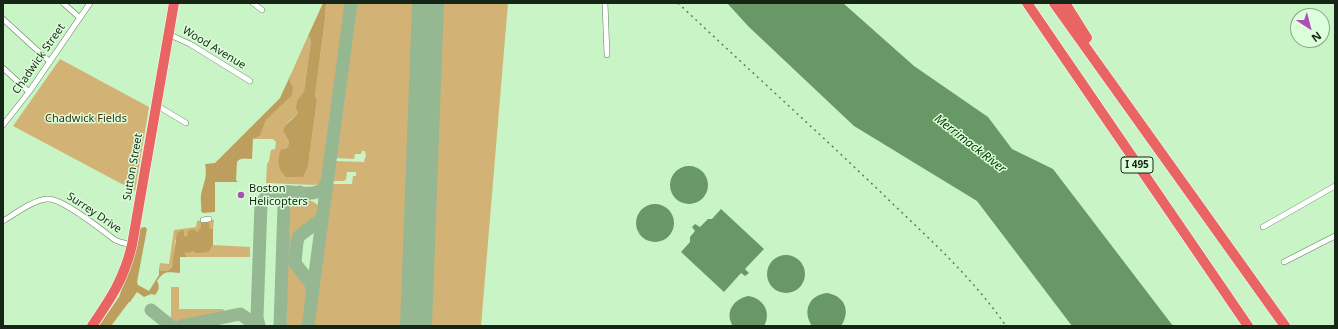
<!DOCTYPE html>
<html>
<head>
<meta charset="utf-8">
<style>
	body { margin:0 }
	#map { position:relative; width:1338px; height:329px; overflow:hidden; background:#c9f4c6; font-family:"Noto Sans",sans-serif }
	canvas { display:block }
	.frame { position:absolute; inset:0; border:4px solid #162616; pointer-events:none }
	.north { position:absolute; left:1290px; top:8px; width:40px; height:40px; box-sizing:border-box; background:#dcfeda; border:1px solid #8da88c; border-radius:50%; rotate:144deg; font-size:11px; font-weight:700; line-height:16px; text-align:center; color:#162616 }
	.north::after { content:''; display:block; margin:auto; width:14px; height:18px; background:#ad4fb8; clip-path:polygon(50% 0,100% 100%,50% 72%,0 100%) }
</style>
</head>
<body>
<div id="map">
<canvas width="1338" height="329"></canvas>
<div class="frame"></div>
<div class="north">N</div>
</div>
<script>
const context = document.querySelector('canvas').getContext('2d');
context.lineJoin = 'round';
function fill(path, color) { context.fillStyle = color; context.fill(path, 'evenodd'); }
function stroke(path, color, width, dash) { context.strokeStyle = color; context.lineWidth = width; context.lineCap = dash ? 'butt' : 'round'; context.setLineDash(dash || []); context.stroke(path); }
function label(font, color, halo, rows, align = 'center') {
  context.font = font + ' "Noto Sans",sans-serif'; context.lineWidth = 3; context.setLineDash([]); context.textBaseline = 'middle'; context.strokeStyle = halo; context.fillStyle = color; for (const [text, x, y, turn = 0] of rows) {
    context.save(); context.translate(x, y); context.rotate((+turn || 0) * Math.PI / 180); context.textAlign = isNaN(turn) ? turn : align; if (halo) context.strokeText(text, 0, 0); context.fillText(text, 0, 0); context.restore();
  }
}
fill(new Path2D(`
	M326 3H348L325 178 320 183 315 185 266 183 267 164 269 161 271 150 275 149 276 142 273 139H253L260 136 266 120 293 87 290 81 291 74 308 36 311 40 304 91 298 99V113L297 115 288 122 283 131 289 142 288 146 285 149 308 165 317 100 315 96 325 19Z
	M356 3H418L406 326H313L331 184H352L353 176H356V172H347L346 180 343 181H332L334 163 336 161 364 162 365 157H366L365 151H362L361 154H355L354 159 335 158Z
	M440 3H508L481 326H427Z
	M60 59 149 107 135 191 13 126Z
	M298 200C310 200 320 200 320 215L294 234 291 263 310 290 305 326H286L290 209 292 204Z
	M203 220H214L213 229H210L209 225 201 227 198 232 191 231 187 237 185 238 181 230 177 233V239L175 240C174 250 176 261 169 270L161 271 159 269 160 263 169 264 174 230 196 227 197 221Z
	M213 245 250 247V257H187L185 254V252L192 251 209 252Z
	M171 287H179V309H223L226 313 175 323 171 318Z`), '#d3b375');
fill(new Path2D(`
	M323 3H326L325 19 315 96 317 100 308 166 303 177H286C277 168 277 160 281 149H285L288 146 289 142 283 131C285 122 294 120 298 113L296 107 298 99 304 91 311 40 308 36Z
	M291 74 290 81 293 87 292 95 266 120 260 136 253 139 252 159C247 159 240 157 237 162L236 180 238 182H215V212L203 213 201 211C202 206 200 201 201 195 203 184 208 176 205 164L215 163 280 98Z
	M201 223H209L210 229H213V245L209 252 197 253 192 251 189 253 185 252V254L187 257H180V273C168 272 164 270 157 281 160 287 159 290 155 295L151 294 144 297 137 292 130 302H129L111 326H99L119 297 132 260 138 230 140 228 145 227 147 229 137 282 138 285 149 291 159 275V269L161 271 169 270 172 266 177 233 181 230 184 231V236L187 237 188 231 194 229 197 232 201 227Z`), '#be9e5d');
fill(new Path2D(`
	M727 3H843L914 66 988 117 1012 149 1053 169 1173 326H1072L977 201 854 126 749 27Z
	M670 185a19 19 0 1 1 38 0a19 19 0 1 1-38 0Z
	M636 223a19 19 0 1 1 38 0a19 19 0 1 1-38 0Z
	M721 209 764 249 745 269 749 273 745 276 741 273 724 292 681 252 690 242V237L695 231 692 227 695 224 700 227 708 219H712Z
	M767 274a19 19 0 1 1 38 0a19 19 0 1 1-38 0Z
	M827 293C845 296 851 311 841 326H812C802 311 809 295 827 293Z
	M748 296C763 298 772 312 764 326H733C724 312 734 299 748 296Z`), '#689865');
stroke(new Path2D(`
	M313 292 311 284 295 263 297 242 299 236 320 220 323 214
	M151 310 171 326
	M181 326 240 314 258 326
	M259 326 257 317 261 204C275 175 316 209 327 182
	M280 326 284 206C286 198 291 193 300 192
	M308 326 351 3`), '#95b893', 13);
stroke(new Path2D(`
	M416 326 428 3`), '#95b893', 32);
const street = new Path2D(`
	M63 3 80 18
	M253 3 262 10
	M605 3 607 55
	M3 19 50 62
	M168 34 190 44 250 81
	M3 68 29 92
	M156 105 186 123
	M3 125 29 92 90 3
	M203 220 209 219
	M3 221C15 214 33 200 47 199 61 197 102 230 115 240L120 242 132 245
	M1263 227 1335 186
	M1284 262 1335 236`);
const highway = new Path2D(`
	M1027 3 1248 326
	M1054 3 1285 326
	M1065 3 1087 38
	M92 326C111 298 124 279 132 245L174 3`);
stroke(street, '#5d845b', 6);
stroke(highway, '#fff', 11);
stroke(street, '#fff', 5);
stroke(highway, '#e86563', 10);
stroke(new Path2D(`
	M678 3C750 71 824 137 895 206 935 244 975 281 1006 326`), '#617d60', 1.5, [2, 4]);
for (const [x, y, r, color] of [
	[241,195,4,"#ad4fb8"]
]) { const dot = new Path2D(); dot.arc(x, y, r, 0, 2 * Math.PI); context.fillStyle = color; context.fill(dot); stroke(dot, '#dcfeda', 1.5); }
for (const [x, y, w] of [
	[1137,165,32]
]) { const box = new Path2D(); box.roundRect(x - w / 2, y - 8, w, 16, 3); context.fillStyle = '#dcfeda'; context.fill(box); stroke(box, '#162616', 1); }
label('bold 10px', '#162616', null, [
	["I 495",1137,165]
]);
label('11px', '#162616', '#dcfeda', [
	["Wood Avenue",214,48,31],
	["Chadwick Street",39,59,-55],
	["Sutton Street",133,167,-80],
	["Surrey Drive",94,213,34]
]);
label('11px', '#3e3013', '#dcfeda', [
	["Chadwick Fields",86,119]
]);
label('11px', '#162616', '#dcfeda', [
	["Boston",249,189],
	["Helicopters",249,202]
], 'left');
label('italic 12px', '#003501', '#dcfeda', [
	["Merrimack River",970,144,38]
]);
</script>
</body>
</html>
